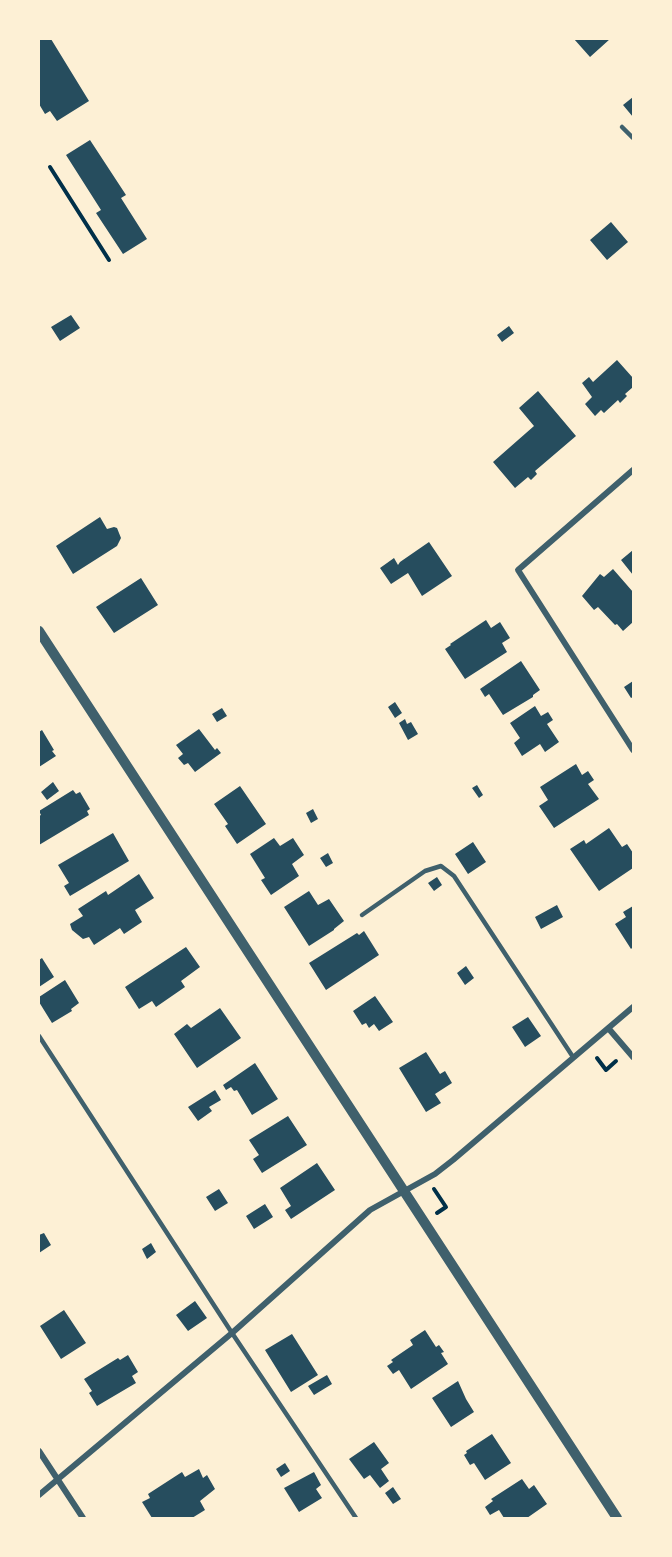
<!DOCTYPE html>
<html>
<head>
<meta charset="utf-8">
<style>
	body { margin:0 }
	#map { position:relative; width:672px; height:1557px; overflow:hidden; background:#fdf0d5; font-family:Helvetica,sans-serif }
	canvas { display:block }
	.frame { position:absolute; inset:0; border:40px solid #fdf0d5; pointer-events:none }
</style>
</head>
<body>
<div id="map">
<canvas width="672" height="1557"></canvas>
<div class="frame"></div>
</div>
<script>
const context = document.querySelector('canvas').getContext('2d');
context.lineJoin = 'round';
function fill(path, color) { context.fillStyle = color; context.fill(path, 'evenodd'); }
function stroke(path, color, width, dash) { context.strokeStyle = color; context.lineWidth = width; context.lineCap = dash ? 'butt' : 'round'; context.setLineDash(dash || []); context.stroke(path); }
fill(new Path2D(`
	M39 39H51L89 101 57 121 50 111 45 114 39 104Z
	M574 39H610L590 57Z
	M633 97V117L623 105Z
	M90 140 126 195 121 198 147 239 123 254 96 213 101 210 66 155Z
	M611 222 628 242 607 260 590 240Z
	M71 315 80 328 60 341 51 327Z
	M509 326 514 333 502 342 497 335Z
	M617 360 633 378V387L625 394 627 396 620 403 618 400 604 413 601 410 595 416 585 404 592 397 582 383 589 377 593 382Z
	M538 391 576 436 535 471 537 474 531 480 528 477 515 488 493 462 534 426 519 408Z
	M100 517 107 529 114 527 117 528 121 538 117 546 73 574 56 546Z
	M429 542 452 576 422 596 408 573 391 584 380 568 394 558 398 565 400 562Z
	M633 550V575L621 560Z
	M613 569 633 592V622L623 631 617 624 615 625 598 607 594 610 582 596 600 574 604 577Z
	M141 578 158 605 114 633 96 607Z
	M486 620 491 628 500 622 510 638 502 643 507 652 465 679 445 649 451 645 450 644Z
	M521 661 540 690 533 695V697L503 715 489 694 485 697 480 689Z
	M633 681V697L631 698 624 687Z
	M395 702 402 713 395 718 388 707Z
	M535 706 541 716 548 712 553 720 547 724 559 742 545 752 540 744 522 756 514 743 520 738 510 723Z
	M222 708 227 716 217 722 212 714Z
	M405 719 407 724 411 722 418 734 408 740 399 723Z
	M199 729 215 750 217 748 221 753 195 772 188 763 184 765 178 758 183 754 176 745Z
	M42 730 54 750 52 751 56 756 39 767V732Z
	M576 764 582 775 588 771 594 780 588 784 599 799 554 828 539 806 548 800 540 787Z
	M53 782 59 791 47 800 41 792Z
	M477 785 483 795 479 798 472 788Z
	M240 786 266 824 237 844 225 826 228 824 214 804Z
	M73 790 76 794 80 792 90 809 87 811 89 815 39 845V816L41 815 39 811Z
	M313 809 318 819 311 823 306 813Z
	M609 828 622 847 627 844 633 853V868L599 891 570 849 584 840 586 844Z
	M113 833 129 861 70 896 64 886 69 883 58 865Z
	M274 838 280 846 293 838 304 855 292 864 299 876 271 895 261 880 265 878 250 854Z
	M473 842 486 862 468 874 455 854Z
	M328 853 333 863 326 867 320 858Z
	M139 874 154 898 135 910 142 922 124 934 120 928 94 945 89 937 83 939 72 930 70 924 83 916 78 909 106 891 108 895Z
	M437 877 442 885 434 891 428 883Z
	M309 891 318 905 329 899 344 921 334 929V930L309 946 284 907Z
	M557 905 563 917 541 929 535 917Z
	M633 906V947L631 949 615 924 626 917 623 912Z
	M364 931 379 955 326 990 309 963 357 933 359 935Z
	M186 947 200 967 181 981 185 987 156 1007 152 1001 139 1009 125 987Z
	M42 958 54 977 39 987V960Z
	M466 966 474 978 465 985 457 973Z
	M65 980 79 1003 71 1009 72 1011 52 1023 39 1002V997Z
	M375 996 393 1022 379 1031 374 1024 369 1028 366 1023 362 1025 353 1011Z
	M220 1008 241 1038 197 1068 174 1034 187 1024 191 1028Z
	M528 1017 541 1036 525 1047 512 1027Z
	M426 1052 440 1074 445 1071 452 1083 435 1094 441 1103 426 1112 399 1068Z
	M255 1063 278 1099 252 1115 237 1090 234 1091 231 1087 226 1090 223 1085Z
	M215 1090 221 1100 209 1107 212 1111 198 1121 188 1107Z
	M288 1116 307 1145 262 1173 253 1159 259 1155 249 1140Z
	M317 1163 335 1190 291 1219 285 1210 291 1206 280 1188Z
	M219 1189 228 1203 215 1211 206 1197Z
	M265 1204 273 1217 254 1229 246 1216Z
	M44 1233 51 1245 39 1253V1235Z
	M151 1243 156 1252 147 1259 142 1249Z
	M195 1301 207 1318 188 1331 176 1315Z
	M64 1310 86 1343 61 1359 40 1326Z
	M425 1330 436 1347 439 1345 444 1352 441 1353 448 1364 411 1389 399 1370 393 1374 387 1366 393 1362 391 1360 413 1345 410 1340Z
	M292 1334 318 1375 291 1392 265 1350Z
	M128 1355 138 1372 132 1376 136 1383 97 1406 89 1393 92 1391 84 1379 118 1358 120 1360Z
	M327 1375 332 1384 314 1395 308 1386Z
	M458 1381 466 1399 474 1412 451 1427 432 1398Z
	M492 1434 511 1463 485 1480 474 1463 470 1465 464 1455 467 1453 466 1451Z
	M374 1442 389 1463 381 1469 389 1481 380 1488 370 1475 364 1479 349 1459Z
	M285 1463 290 1471 281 1477 276 1469Z
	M199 1469 203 1478 207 1475 215 1489 200 1501 205 1510 192 1518H152L142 1502 150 1498 148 1494 182 1472 185 1477Z
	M314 1472 321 1485 316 1489 322 1498 299 1512 284 1488Z
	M522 1479 529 1489 534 1485 547 1504 527 1518H504L499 1510 490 1515 485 1507 493 1501 491 1499Z
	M393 1487 401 1499 393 1504 385 1493Z`), '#264d5e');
stroke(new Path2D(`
	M50 167 109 260
	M597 1058 606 1070 616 1061
	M434 1189 446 1207 437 1213`), '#003049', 4);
stroke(new Path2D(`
	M622 127 633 138
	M362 915 425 871 441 866 454 876 573 1057
	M39 1036 232 1333 356 1518`), '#3f606c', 4.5);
stroke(new Path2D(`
	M633 470 518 570 633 750
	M609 1029 633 1057
	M39 1451 83 1518
	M39 1495 232 1333 370 1210 435 1174 453 1160 633 1007`), '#3f606c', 6);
stroke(new Path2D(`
	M39 631 617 1518`), '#3f606c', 10);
</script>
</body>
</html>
